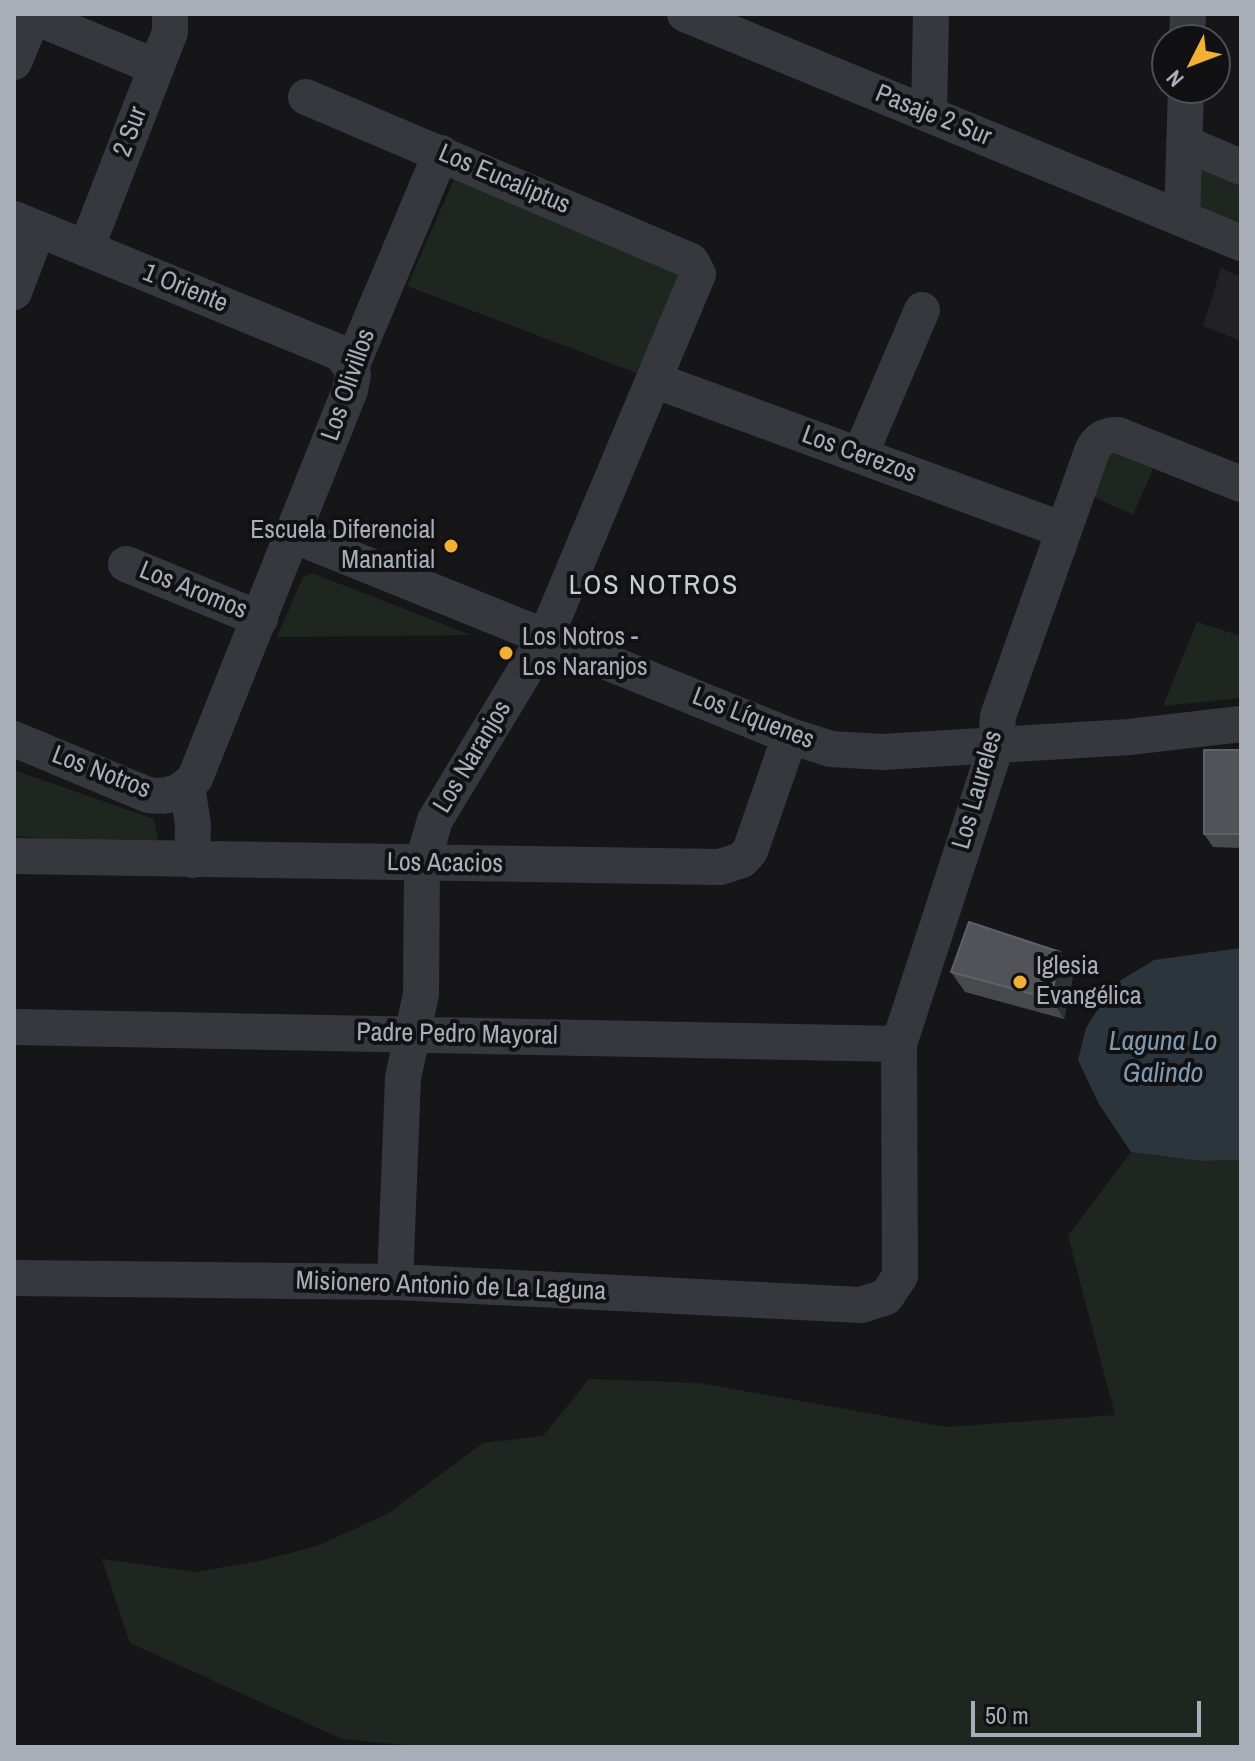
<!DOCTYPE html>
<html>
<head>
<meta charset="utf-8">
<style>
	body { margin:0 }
	#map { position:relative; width:1255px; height:1761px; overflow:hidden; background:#161618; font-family:"Archivo Narrow",sans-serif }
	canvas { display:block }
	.frame { position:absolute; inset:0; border:16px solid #a8adb8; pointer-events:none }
	.north { position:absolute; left:1151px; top:24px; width:80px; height:80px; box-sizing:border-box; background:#111113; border:2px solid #4d4f55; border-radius:50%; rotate:228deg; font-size:22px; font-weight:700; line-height:32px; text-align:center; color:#a8adb8 }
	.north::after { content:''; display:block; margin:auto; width:28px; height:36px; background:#f2b134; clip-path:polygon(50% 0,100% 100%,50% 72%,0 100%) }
	.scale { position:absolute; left:971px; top:1701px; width:230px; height:36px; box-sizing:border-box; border:4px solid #a8adb8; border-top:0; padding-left:10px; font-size:24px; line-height:28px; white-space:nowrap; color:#a8adb8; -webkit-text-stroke:6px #111113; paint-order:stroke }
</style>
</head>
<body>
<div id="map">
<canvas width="1255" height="1761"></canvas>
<div class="frame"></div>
<div class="north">N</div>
<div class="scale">50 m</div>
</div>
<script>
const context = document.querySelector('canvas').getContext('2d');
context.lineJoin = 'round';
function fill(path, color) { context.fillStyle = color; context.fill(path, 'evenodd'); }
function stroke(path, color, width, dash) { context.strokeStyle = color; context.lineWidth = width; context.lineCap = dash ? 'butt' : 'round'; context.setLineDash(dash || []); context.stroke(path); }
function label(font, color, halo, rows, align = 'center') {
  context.font = font + ' "Archivo Narrow",sans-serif'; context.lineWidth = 8; context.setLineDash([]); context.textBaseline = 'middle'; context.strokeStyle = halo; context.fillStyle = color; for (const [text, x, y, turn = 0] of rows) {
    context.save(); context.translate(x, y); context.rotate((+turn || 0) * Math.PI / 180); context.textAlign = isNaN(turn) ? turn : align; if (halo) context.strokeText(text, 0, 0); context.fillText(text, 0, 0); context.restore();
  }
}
fill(new Path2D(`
	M1221 268 1241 277V341L1203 326Z`), '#222225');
fill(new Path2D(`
	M1199 166 1241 184V233L1197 214Z
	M456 175 687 268 642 375 407 286Z
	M1114 447 1155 464 1133 515 1090 495Z
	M312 573 471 635 277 637 303 577Z
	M1197 622 1241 636V698L1163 706Z
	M14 770 154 819 159 847 14 836Z
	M1131 1152 1200 1161 1241 1160V1747H426L342 1739 130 1643 102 1559 196 1572 259 1561 317 1546 387 1514 483 1443 543 1436 589 1379 700 1383 946 1427 1115 1415 1068 1236Z`), '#1e261f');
fill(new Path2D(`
	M1241 948V1160L1200 1161 1131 1152 1099 1104 1078 1060 1086 1028 1113 985 1154 960Z`), '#2c353c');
stroke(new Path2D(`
	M685 14 1241 243
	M33 16 156 67
	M1187 40 1188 14
	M14 62 34 14
	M306 97 691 261 698 274 546 636 435 820 422 864 421 994 403 1078 395 1282
	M929 115 931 14
	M1184 143 1241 167
	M1182 218 1186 88
	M14 219 333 350 340 353 351 367
	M86 249 170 32V14
	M14 292 38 229
	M654 380 1063 530
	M860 455 922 310
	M293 535 790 736 831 749 882 752 1129 737 1241 724
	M126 564 260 619
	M14 739 148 795C168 798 181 793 195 778L350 390 353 374 351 367 441 153
	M187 786 193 825 192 860
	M14 856 720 867 742 860 750 851 790 736
	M14 1027 899 1044
	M14 1278 395 1282 861 1305 886 1297 900 1276 899 1044 996 746 998 716 1092 451C1097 440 1105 434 1118 435L1241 484`), '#37383d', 36);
fill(new Path2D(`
	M1241 750V848L1213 847 1204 834Z
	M951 972H1074L1064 1019 965 992Z`), '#47494d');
fill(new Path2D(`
	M1060 952 1074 972 1064 1019 1051 999Z`), '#2f3033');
const building = new Path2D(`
	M1204 750H1241V834H1204Z
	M969 922 1060 952 1051 999 951 972Z`);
fill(building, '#525359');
stroke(building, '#5f6168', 2);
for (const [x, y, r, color] of [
	[451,546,8,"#f2b134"],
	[506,653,8,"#f2b134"],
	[1020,982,8,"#f2b134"]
]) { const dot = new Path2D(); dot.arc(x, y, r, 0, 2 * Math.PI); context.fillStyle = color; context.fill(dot); stroke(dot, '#111113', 3); }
label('26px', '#a8adb8', '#111113', [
	["Pasaje 2 Sur",933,116,22],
	["2 Sur",131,132,-69],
	["Los Eucaliptus",504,180,23],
	["1 Oriente",185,289,22],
	["Los Olivillos",349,385,-71],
	["Los Cerezos",859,455,20],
	["Los Aromos",193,591,22],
	["Los Líquenes",753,719,21],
	["Los Naranjos",473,757,-59],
	["Los Notros",101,773,21],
	["Los Laureles",978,790,-74],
	["Los Acacios",445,864,1],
	["Padre Pedro Mayoral",457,1035,1],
	["Misionero Antonio de La Laguna",451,1287,2]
]);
label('26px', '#a8adb8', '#111113', [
	["Escuela Diferencial",435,531,"right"],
	["Manantial",435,561,"right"],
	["Los Notros -",522,638],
	["Los Naranjos",522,668],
	["Iglesia",1036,967],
	["Evangélica",1036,997]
], 'left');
context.letterSpacing = '2px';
label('28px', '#c9ccd4', '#111113', [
	["LOS NOTROS",654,586]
]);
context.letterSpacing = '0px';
label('italic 28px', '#7f9bb3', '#111113', [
	["Laguna Lo",1163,1042],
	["Galindo",1163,1074]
]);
</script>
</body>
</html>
